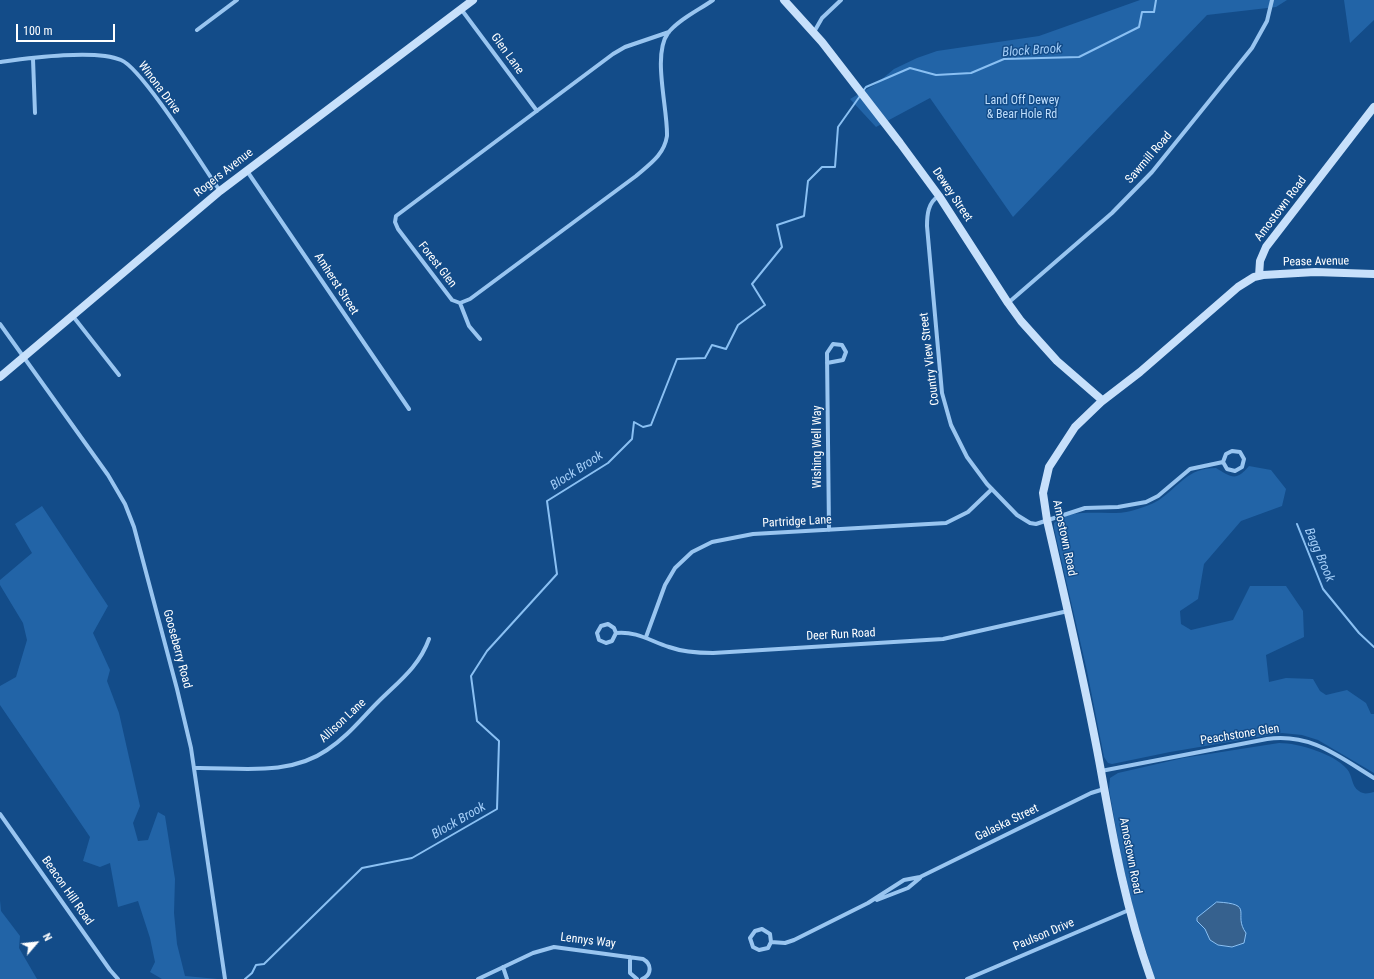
<!DOCTYPE html>
<html>
<head>
<meta charset="utf-8">
<style>
	body { margin:0 }
	#map { position:relative; width:1374px; height:979px; overflow:hidden; background:#134c89; font-family:"Roboto Condensed",sans-serif }
	canvas { display:block }
	.north { position:absolute; left:16px; top:923px; width:40px; height:40px; -webkit-text-stroke:3px #134c89; paint-order:stroke; rotate:62deg; font-size:11px; font-weight:700; line-height:16px; text-align:center; color:#fff }
	.north::after { content:''; display:block; margin:auto; width:14px; height:18px; background:#fff; clip-path:polygon(50% 0,100% 100%,50% 72%,0 100%) }
	.scale { position:absolute; left:16px; top:24px; width:99px; height:18px; box-sizing:border-box; border:2px solid #fff; border-top:0; padding-left:5px; font-size:12px; line-height:14px; white-space:nowrap; color:#fff; -webkit-text-stroke:3px #134c89; paint-order:stroke }
</style>
</head>
<body>
<div id="map">
<canvas width="1374" height="979"></canvas>
<div class="north">N</div>
<div class="scale">100 m</div>
</div>
<script>
const context = document.querySelector('canvas').getContext('2d');
context.lineJoin = 'round';
function fill(path, color) { context.fillStyle = color; context.fill(path, 'evenodd'); }
function stroke(path, color, width, dash) { context.strokeStyle = color; context.lineWidth = width; context.lineCap = dash ? 'butt' : 'round'; context.setLineDash(dash || []); context.stroke(path); }
function label(font, color, halo, rows, align = 'center') {
  context.font = font + ' "Roboto Condensed",sans-serif'; context.lineWidth = 3; context.setLineDash([]); context.textBaseline = 'middle'; context.strokeStyle = halo; context.fillStyle = color; for (const [text, x, y, turn = 0] of rows) {
    context.save(); context.translate(x, y); context.rotate((+turn || 0) * Math.PI / 180); context.textAlign = isNaN(turn) ? turn : align; if (halo) context.strokeText(text, 0, 0); context.fillText(text, 0, 0); context.restore();
  }
}
fill(new Path2D(`
	M1140 0H1287L1276 7 1207 15 1013 217 930 98 876 127 850 99 876 84 894 69 917 58 937 51 1039 36Z
	M1344 0H1374V20L1350 43Z
	M1249 466 1271 470 1286 489 1282 506 1241 521 1204 564 1198 599 1180 611 1181 624 1191 630 1233 620 1250 586H1286L1303 611 1304 637 1266 655 1269 682 1286 678 1313 679 1320 691 1326 695 1347 690 1366 703 1371 714H1374V773L1318 740 1302 735 1282 733 1170 752 1112 764 1108 763 1104 757 1087 671 1054 528V523C1072 506 1109 517 1131 511 1141 508 1151 505 1159 500 1180 486 1187 468 1216 468 1231 477 1236 482 1249 466Z
	M42 506 108 606 93 633 110 670 107 681 119 713 140 806 133 823 138 841 148 840 158 812 165 816 175 879 174 913 177 944 185 976 218 979H162L150 972 155 962 150 938 138 901 118 907 110 863 100 867 83 861 90 837 0 705V686L16 677 27 640 23 623 0 585V580L32 553 15 524Z
	M1279 743C1299 743 1334 754 1347 769 1353 776 1351 786 1359 791 1364 795 1369 793 1374 792V979H1155L1136 919 1122 862 1109 789 1110 778 1118 773 1183 758Z
	M0 900 1 911 20 936 19 948 37 979H0Z`), '#2264a7');
const water = new Path2D(`
	M1217 902C1256 904 1232 914 1246 933L1244 943 1232 947 1218 945 1210 940 1205 929 1197 921V918Z`);
fill(water, '#36618e');
stroke(water, '#8ac0f3', 1);
stroke(new Path2D(`
	M863 91 866 87 910 68 936 75 971 73 1004 59 1079 57 1139 27 1142 12H1154L1156 0
	M1297 524 1323 589 1359 633 1374 647
	M245 979 252 973 256 965 264 964 362 868 412 858 497 809 499 741 477 721 471 676 487 651 557 574 547 501 608 463 632 439 634 422 643 427 651 425 677 359 705 358 712 345 726 349 738 325 765 305 752 284 782 247 777 225 804 216 808 181 822 167H835L838 127 860 96`), '#8ac0f3', 2);
stroke(new Path2D(`
	M461 9 537 111
	M197 30 237 0
	M669 32 625 47 613 54 396 216 395 222 398 229 452 300 460 303 470 299 636 176C650 164 664 155 667 136 668 109 652 55 668 33 679 19 699 10 713 0
	M814 32 822 18 841 0
	M33 59 35 113
	M0 62C30 58 95 49 121 60 142 68 204 168 220 191
	M247 171 409 409
	M939 196C928 202 927 215 927 226L942 393 951 425 967 457 987 484 1017 515 1030 523 1036 524 1085 508 1118 507 1146 502 1158 496 1190 469 1223 462 1227 469 1235 471 1242 467 1244 459 1240 452 1232 451 1226 454 1223 462
	M460 303 469 326 480 339
	M1008 303 1112 213 1152 172 1252 48 1267 21 1272 0
	M72 315 119 375
	M0 324 108 475 125 504 134 527 177 689 191 748 225 979
	M827 363 843 360 846 352 842 345 833 344 827 353 829 530
	M616 633 612 641 606 643 599 640 597 633 601 626 608 624 614 628 616 633C637 631 650 641 669 647 683 652 698 653 713 653L943 639 1068 611
	M646 637 665 585 675 568 692 552 712 542 753 534 946 523 968 512 992 489
	M194 768C238 767 288 777 327 750 347 737 361 719 378 702 398 682 419 667 429 639
	M1101 771 1267 739C1311 733 1338 756 1374 778
	M0 814 110 970 118 979
	M877 900 908 888 920 878
	M771 942 768 948 759 950 753 947 750 938 755 931 762 929 770 934 771 942 785 943 794 940 868 903 904 880 920 877 1091 793 1104 789
	M630 957V973L637 979
	M503 967 507 979
	M478 979 533 953 554 947 643 959C652 964 652 975 642 979
	M967 979 1129 910`), '#99c5f0', 4);
stroke(new Path2D(`
	M784 0 822 42 900 143 939 196 1008 303 1021 321 1057 361 1102 400
	M1259 276 1260 261 1266 247 1374 107
	M0 377 220 191 473 0
	M1151 979C1126 909 1114 844 1101 771 1086 687 1066 603 1047 520L1043 493 1049 467 1075 427 1101 402 1140 372 1238 287 1254 277 1263 275 1315 272 1374 274`), '#c7e0fb', 8);
label('12px', '#fff', '#134c89', [
	["Glen Lane",507,54,54],
	["Winona Drive",159,88,53],
	["Sawmill Road",1149,158,-49],
	["Rogers Avenue",224,173,-38],
	["Dewey Street",952,195,56],
	["Amostown Road",1281,209,-53],
	["Pease Avenue",1316,262,-1],
	["Forest Glen",437,265,52],
	["Amherst Street",336,284,57],
	["Country View Street",930,359,-97],
	["Wishing Well Way",818,447,-90],
	["Partridge Lane",797,522,-3],
	["Amostown Road",1064,538,78],
	["Deer Run Road",841,635,-3],
	["Gooseberry Road",177,649,75],
	["Allison Lane",343,721,-43],
	["Peachstone Glen",1240,735,-9],
	["Galaska Street",1007,823,-26],
	["Amostown Road",1130,856,79],
	["Beacon Hill Road",67,891,55],
	["Paulson Drive",1044,935,-23],
	["Lennys Way",588,941,7]
]);
label('12px', '#bfdefc', '#134c89', [
	["Land Off Dewey",1022,101],
	["& Bear Hole Rd",1022,115]
]);
label('italic 13px', '#a4cef8', '#134c89', [
	["Block Brook",1032,51,-4],
	["Block Brook",577,471,-33],
	["Bagg Brook",1319,555,67],
	["Block Brook",459,821,-30]
]);
</script>
</body>
</html>
